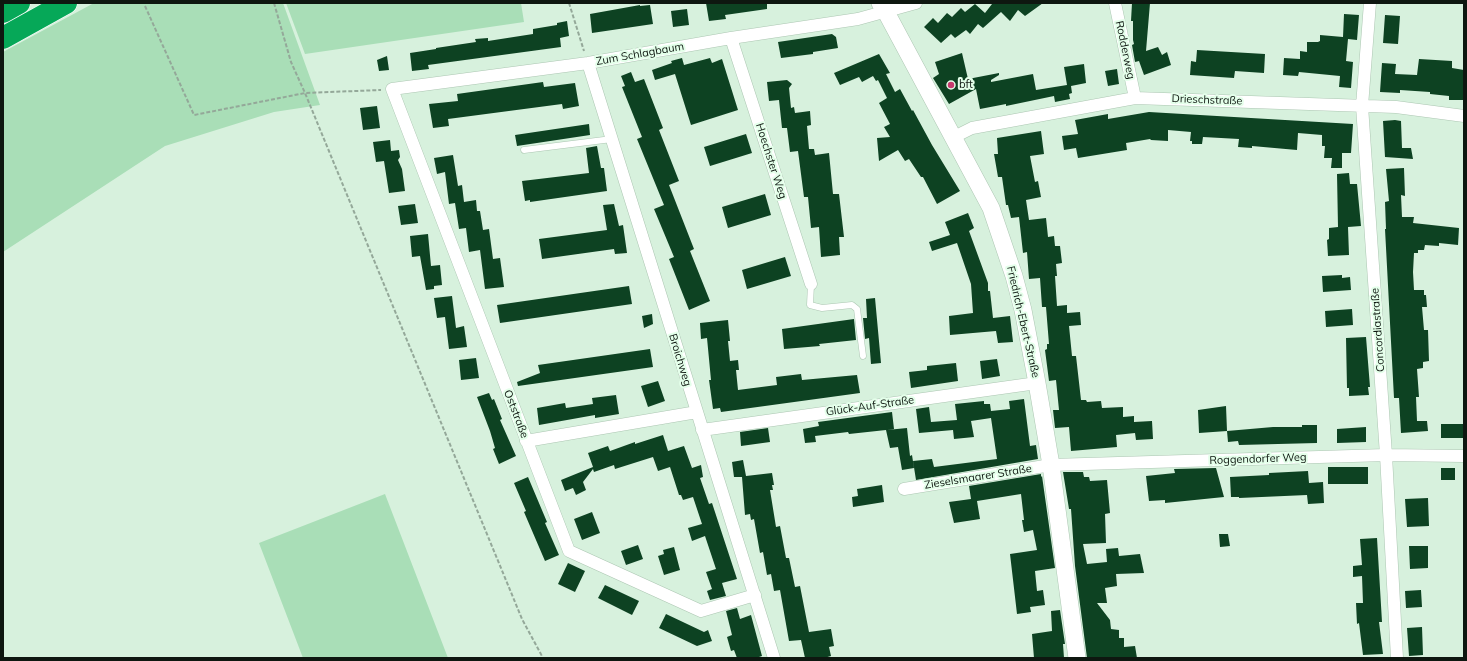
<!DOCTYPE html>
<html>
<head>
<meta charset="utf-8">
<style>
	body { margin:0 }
	#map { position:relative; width:1467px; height:661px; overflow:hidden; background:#d7f1dd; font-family:Mulish,sans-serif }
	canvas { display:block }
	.frame { position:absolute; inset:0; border:4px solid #0e1710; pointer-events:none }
</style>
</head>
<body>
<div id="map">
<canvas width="1467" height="661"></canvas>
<div class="frame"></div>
</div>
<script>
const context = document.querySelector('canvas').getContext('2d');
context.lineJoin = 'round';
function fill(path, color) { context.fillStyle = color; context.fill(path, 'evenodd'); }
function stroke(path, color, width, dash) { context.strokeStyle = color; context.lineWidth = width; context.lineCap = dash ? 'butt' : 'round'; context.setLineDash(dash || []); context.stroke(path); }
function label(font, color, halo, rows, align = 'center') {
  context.font = font + ' Mulish,sans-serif'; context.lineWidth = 4; context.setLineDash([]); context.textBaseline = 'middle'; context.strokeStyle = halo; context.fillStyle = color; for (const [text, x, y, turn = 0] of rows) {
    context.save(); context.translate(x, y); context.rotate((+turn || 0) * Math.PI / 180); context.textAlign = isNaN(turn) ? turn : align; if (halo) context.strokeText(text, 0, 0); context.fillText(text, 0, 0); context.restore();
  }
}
fill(new Path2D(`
	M94 3H283L320 105 274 112 165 146 3 252V52Z
	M286 3H521L524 22 305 54Z
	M385 494 448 658H303L259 543Z`), '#a9deb7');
fill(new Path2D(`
	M706 3H767V9L725 15 726 19 709 21Z
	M991 3H1043L1025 16 1018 10 1010 21 1001 12 983 28 978 24 970 34 966 30 955 38 951 34 941 43 924 27 933 18 938 23 947 13 952 17 961 8 965 12 975 4 985 13 992 4Z
	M1132 3H1150L1146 51 1158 47 1162 55 1167 52 1171 65 1144 75 1139 61 1135 62 1132 45 1134 44 1133 40V21H1131Z
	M640 5V6L650 5 653 24 592 33 590 14Z
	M687 9 689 25 673 27 671 11Z
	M1344 14 1359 15 1357 40 1348 39 1346 61 1353 62 1351 88 1339 87 1340 76 1299 72 1298 76 1283 75 1284 58 1300 59V51L1307 52V42H1318L1320 41V35L1343 37Z
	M1385 15 1400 16 1398 44 1383 43Z
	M567 21 569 36 560 38 561 47 428 65 429 69 412 71 410 53 436 49V48L476 42 475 39 488 38V41L533 34V29L557 25V23Z
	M832 34 836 37 838 48 813 52V54L781 58 778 42Z
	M1197 50 1265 54 1264 73 1235 71 1234 78 1190 75 1191 61 1196 62Z
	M962 53 968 79 999 73V75L991 80V82L1033 74 1036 90 1067 85 1064 67 1084 64 1086 83 1071 86 1072 93 1069 94 1070 99 1055 102 1054 96 1006 106V104L980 109 976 89 949 104 933 78 939 74 935 62Z
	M879 54 890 73 886 74 895 92 900 89 912 111 913 110 932 145 960 191 937 204 923 177H921L909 159 905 161 898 150 879 161 877 138 890 137 884 127 890 124 879 103 887 98 878 80 876 81 873 76 862 82 859 77 840 85 834 73Z
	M387 56 389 70 379 71 377 60Z
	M682 58 684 65 710 58 712 63 722 59 738 110 691 125 675 74 655 80 652 70 672 63 671 61Z
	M1419 59 1452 61V68L1464 70V100H1449V96L1430 94V92L1400 90V93L1380 92 1382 63 1396 64 1395 74 1417 75Z
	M1117 69 1119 84 1108 86 1105 71Z
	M631 72 635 82 644 79 663 128 659 130 679 181 669 185 694 249 690 251 710 301 689 310 669 259 674 257 654 209 664 205 637 139 642 137 622 87 625 86 621 76Z
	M787 80 792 84 789 88 791 108 794 107 795 113 810 111 811 125 807 126 809 149H814L815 155 829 153 833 194H839L844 237H839L840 255 821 257 819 227 811 228 808 197H804L798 151 790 152 787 128H782L779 100 769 101 767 82Z
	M543 82 544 87 575 83 579 106 563 109 562 104 448 119 449 126 433 128 429 104 458 101 457 94Z
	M377 106 380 128 363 130 360 108Z
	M1149 112 1353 124 1351 153H1342V168H1331L1332 158H1324L1325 146H1322V135L1298 133 1297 150 1252 146V148L1238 147 1239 139 1203 137 1202 144H1192V141H1190L1191 132 1168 130V141L1151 140 1150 139 1126 143 1127 150 1078 158 1076 148 1064 150 1062 136 1078 134 1075 120 1108 114V119Z
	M1395 120 1401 121 1402 148H1411L1413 159 1385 157 1383 121Z
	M589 124 590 135 517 146 515 135Z
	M1041 131 1044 154 1030 156 1035 182 1038 181 1041 197 1026 200 1029 220 1046 218 1048 237 1054 236 1055 246H1060L1062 263 1056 264 1057 276H1055L1057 306 1067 305V313L1080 312 1081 325 1069 326 1072 356H1076L1081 400H1086L1087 402 1101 401 1102 408 1123 407V417L1134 416V422L1152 421 1153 439 1136 440 1135 433 1116 435 1117 447 1071 451 1069 427 1055 428 1053 410H1059L1056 380 1049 381 1045 350 1047 349V344H1049L1046 307H1042L1040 278 1029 279 1027 252 1023 253 1019 217 1011 218 1008 205H1006L1002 177H998L994 154H998L997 138Z
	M746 134 752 153 710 166 704 147Z
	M390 140 391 151 399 150 400 157 398 160 402 169 405 191 389 193 384 161 376 162 373 142Z
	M597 146 601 168H604L607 191 530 202V200L525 201 522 181 589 173 586 148Z
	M453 155 458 186 462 185 464 202 476 200 477 211H480L483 230 489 229 493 259 500 258 504 287 485 289 480 250 469 252 466 228 459 229 455 203 449 204 445 172 437 174 434 158Z
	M1404 168 1405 196 1401 195 1402 217H1414L1413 223 1459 228 1458 245 1439 243V246L1425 245 1424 250H1418V253H1414L1413 272 1414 290H1424V295H1426L1427 307H1422L1424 330H1428L1429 361 1423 362V368L1417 369 1419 397H1416L1417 421H1427L1428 431 1401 433 1399 398H1394L1385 229H1386L1385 202 1389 201 1386 169Z
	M1349 173 1350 184H1357L1361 226 1348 227 1349 255 1328 256 1327 240 1329 239V228L1338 227 1337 174Z
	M765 194 771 215 728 228 722 207Z
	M415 204 418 223 401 225 398 206Z
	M614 204 619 226 623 225 627 253 615 254 614 249 542 259 539 239 607 230 603 205Z
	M968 213 974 228 969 231 988 283V291H990L993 318 1010 316 1013 342 998 343 996 331 950 335 949 316 973 313 971 284 957 243 932 251 929 242 950 235 945 222Z
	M428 234 431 266 440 265 442 285 434 286V289L426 290 420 256 412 257 410 236Z
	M785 257 791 276 747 289 742 270Z
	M1342 275V278L1350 277 1351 290 1323 292 1322 276Z
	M629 286 632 304 500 323 497 305Z
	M452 296 456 328 464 326 467 347 449 349 445 317 437 318 434 298Z
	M875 298 881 363 871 364 869 338 865 339 863 318H867L866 299Z
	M1352 309 1353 325 1326 327 1325 311Z
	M652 314 653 324 644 328 642 316Z
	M854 319 856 340 819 344 820 346 784 349 782 329Z
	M728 320 730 341H728L730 361 738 360 739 370H736L738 390 777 385 776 377 801 374 802 380 857 375 860 393 721 412 720 408 713 409 709 380H711L707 338 701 339 700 323Z
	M1366 337 1370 387H1368L1369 395 1349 396V388H1347L1346 338Z
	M650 349 653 367 518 386 517 382 540 373 538 365Z
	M476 358 479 378 461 380 459 360Z
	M997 359 1000 376 982 379 980 361Z
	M956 363 958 381 911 388 909 372 927 370V366Z
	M658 381 665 401 648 407 641 386Z
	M489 393 492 400 494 399 502 419 500 420 516 456 499 464 493 449 495 448 490 431 477 397Z
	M616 395 619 414 595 418V415L539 425 537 408 565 403 566 408 593 404 592 398Z
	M1024 399 1030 446 1036 445 1038 459 916 480 913 461 932 459 934 467 997 459 991 418 971 421 974 437 954 439 953 430 919 433 916 409 929 407 931 422 957 420 955 404 984 401V404H990L991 411 1010 409 1009 401Z
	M1226 406 1227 431 1199 433 1198 410Z
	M892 412 894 429 887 430 907 428 910 456 912 455 914 468 902 470 898 447 890 448 886 430 849 434 848 432 815 436 816 442 805 443 803 429 819 426 818 422Z
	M1441 424H1464V438H1441Z
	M1302 425H1317V443L1239 445 1238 441 1228 442 1227 431 1273 427H1302Z
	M1366 427V442L1337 443V429Z
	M768 428 770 442 741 446 740 432Z
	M663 435 668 451 684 446 692 468 701 465 703 477 700 478 709 504 712 503 737 579 722 583 726 596 710 600 707 591 712 589 706 572 716 569 705 536 692 541 688 528 702 524 693 497 683 500 681 495H679L670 467 658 471 653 457 615 469 614 465 594 472 593 469 583 482 586 490 576 495 573 488 565 491 561 480 593 467 588 453 608 446 610 451 635 442V444Z
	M743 460 746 476 772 473 774 485H772L773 490H770L776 527 780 526 786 558H789L795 587 800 586 809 632 831 629 834 646 829 647 831 656 824 658H805L801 640 789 641 780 590 774 591 771 574 767 575 763 552 760 553 754 519 751 520 750 514 745 515 742 477H734L732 462Z
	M1328 467H1368V484H1328Z
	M1216 468 1224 497 1165 503V500L1149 501 1146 476 1175 473 1174 469Z
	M1441 468H1455V480H1441Z
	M1308 471 1309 483 1323 482 1324 503 1308 504 1307 495 1239 498V497H1231L1230 477 1269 475V473Z
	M1063 472H1083L1084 477H1089L1090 481 1107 480 1110 513 1105 514 1106 543 1083 544 1087 564 1107 562 1106 549 1118 548 1119 556 1140 554 1144 573 1116 574 1117 586 1105 588 1107 603H1097L1110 620 1111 629 1119 630V638H1124V647L1135 646 1137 658H1087L1075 566 1071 509H1069Z
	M1041 474V477L1042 476 1055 568 1035 571 1037 591 1043 590 1045 605 1030 607 1031 612 1017 614 1010 554 1037 550 1033 530 1024 532 1022 520H1024L1021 494 977 501 980 519 954 523 949 502 971 499 969 486Z
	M528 477 547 522 545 523 559 555 545 561 524 512 526 511 514 483Z
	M882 485 884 502 853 507 852 497 858 496 857 489Z
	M1428 498 1429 526 1407 527 1405 499Z
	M592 512 600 533 582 540 574 519Z
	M1219 534H1228L1230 546 1220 547Z
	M1377 538 1382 622H1379L1383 654 1363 655 1359 623 1357 624 1356 603H1363L1362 576 1353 577V566L1362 565 1360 539Z
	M638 545 643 559 626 565 621 551Z
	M1409 546H1428V568L1410 569Z
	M674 547 680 570 664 575 658 556 664 554 663 550Z
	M568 563 585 571 575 592 558 584Z
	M605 585 639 601 632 615 598 598Z
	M1421 590 1422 607 1406 608 1405 591Z
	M737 608 740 619 751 615 762 656 756 658H737L734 650 731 651 727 637 732 635 726 611Z
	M1060 610 1065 644H1063L1064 658H1034L1032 634 1052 631 1051 611Z
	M666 614 704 632 708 630 712 641 697 646 659 628Z
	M1422 627 1423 655 1409 656 1407 628Z`), '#0d4222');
const service = new Path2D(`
	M524 150 612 139
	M811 284 810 305 822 308 852 305 857 309 863 356`);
const minor = new Path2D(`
	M1115 3 1135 98
	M1370 3 1362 106 1386 455 1397 658
	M731 38 811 284
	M588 63 774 658
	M954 137 972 128 1135 98 1396 107 1464 116
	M702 430 1037 383
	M526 441 697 412
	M904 489 1051 465 1386 455 1464 456
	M755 595 701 611 569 551 392 89 588 63 731 38 858 19 916 3`);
const secondary = new Path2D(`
	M880 3 886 12 991 208 1014 276 1023 310 1037 383 1051 465 1077 658`);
const motorway = new Path2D(`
	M3 12 19 3
	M3 38 66 3`);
stroke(service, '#acc6b2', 7);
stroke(minor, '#acc6b2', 13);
stroke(secondary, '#acc6b2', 18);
stroke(motorway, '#fff', 23);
stroke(new Path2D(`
	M274 3 291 62 305 93 522 619 543 658
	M569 3 584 51
	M145 6 194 115 305 93 381 90`), '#94a899', 2, [4, 2]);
stroke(service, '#fff', 6);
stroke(minor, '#fff', 12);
stroke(secondary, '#fff', 17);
stroke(motorway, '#06a858', 22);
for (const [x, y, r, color] of [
	[951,85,4,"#c63a6e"]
]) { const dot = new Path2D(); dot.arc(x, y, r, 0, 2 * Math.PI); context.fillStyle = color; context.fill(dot); stroke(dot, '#e4ffea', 1.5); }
label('11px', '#0e1710', '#e4ffea', [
	["Rodderweg",1125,50,78],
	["Zum Schlagbaum",640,54,-10],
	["Drieschstraße",1207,100,2],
	["Hoechster Weg",771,161,72],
	["Friedrich-Ebert-Straße",1023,322,77],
	["Concordiastraße",1378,330,-94],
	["Broichweg",680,360,73],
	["Glück-Auf-Straße",870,406,-8],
	["Oststraße",516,414,69],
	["Roggendorfer Weg",1258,459,-2],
	["Zieselsmaarer Straße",978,477,-9]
]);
label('11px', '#0e1710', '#e4ffea', [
	["bft",959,85]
], 'left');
</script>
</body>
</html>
